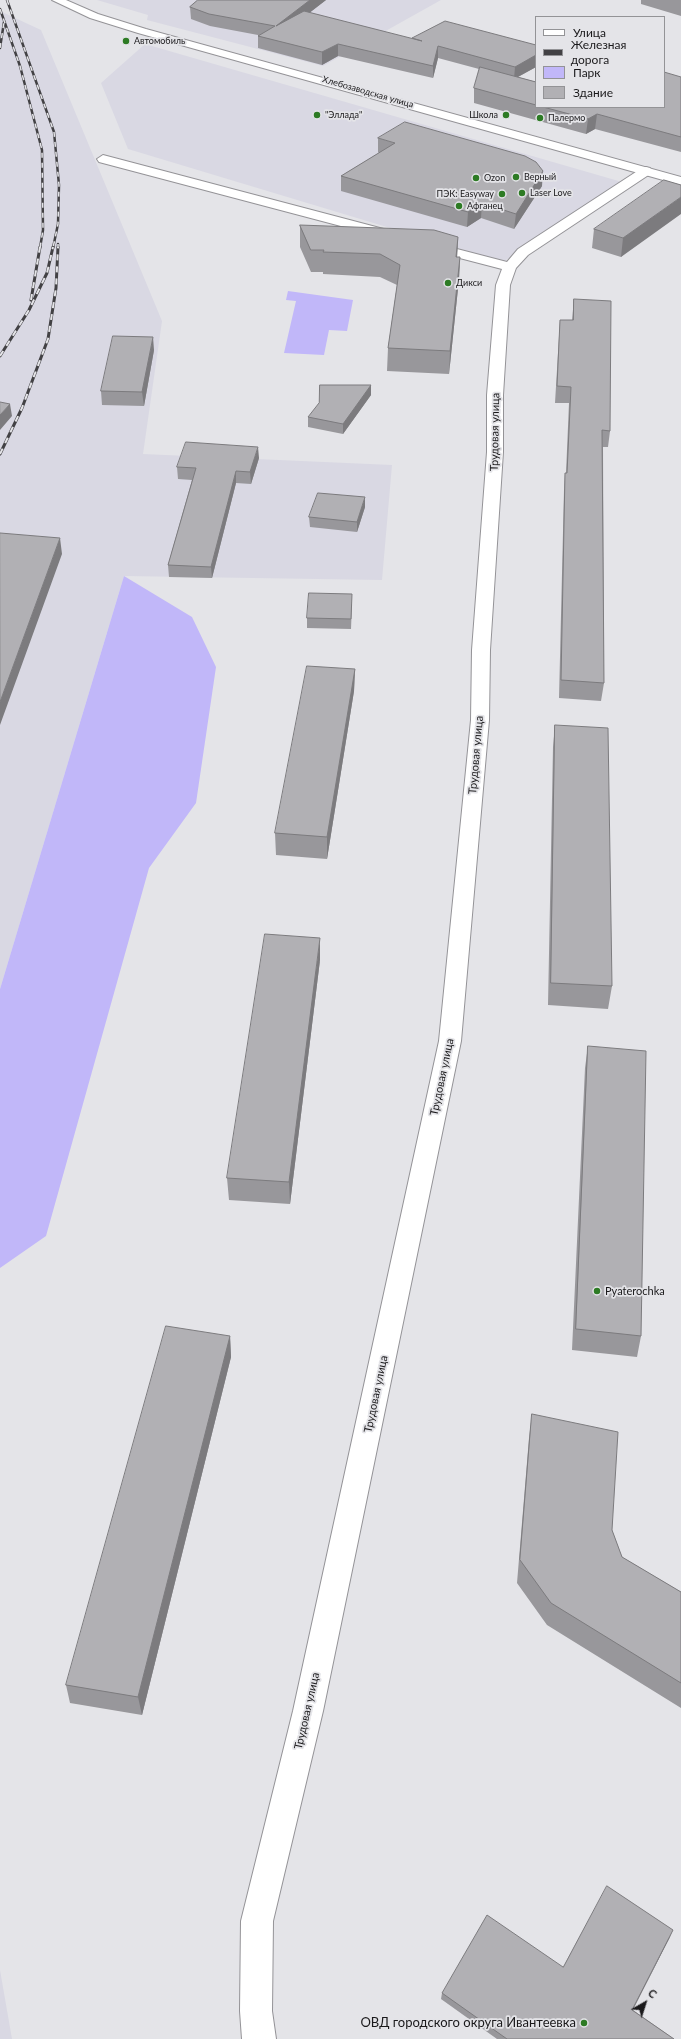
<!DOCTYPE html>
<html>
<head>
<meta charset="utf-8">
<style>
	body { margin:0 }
	#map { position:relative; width:681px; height:2039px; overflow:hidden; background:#e4e4e8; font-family:Lato,sans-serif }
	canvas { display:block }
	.legend { position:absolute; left:535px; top:16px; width:130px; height:92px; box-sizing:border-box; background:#e4e4e8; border:1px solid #939396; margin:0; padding:5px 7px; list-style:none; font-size:12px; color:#1a191b }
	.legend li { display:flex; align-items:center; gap:8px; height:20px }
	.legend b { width:20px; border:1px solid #939396 }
	.north { position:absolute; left:625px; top:1983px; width:40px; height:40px; -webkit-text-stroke:3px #e4e4e8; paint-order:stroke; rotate:39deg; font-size:11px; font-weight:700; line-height:16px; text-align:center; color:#1a191b }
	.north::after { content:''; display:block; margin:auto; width:14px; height:18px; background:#1a191b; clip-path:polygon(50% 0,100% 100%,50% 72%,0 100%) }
</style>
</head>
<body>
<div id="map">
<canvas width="681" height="2039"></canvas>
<ul class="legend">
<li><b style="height:5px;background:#fff"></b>Улица</li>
<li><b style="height:5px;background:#424144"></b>Железная дорога</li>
<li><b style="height:11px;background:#c1b7f9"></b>Парк</li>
<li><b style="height:11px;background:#b1b0b4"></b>Здание</li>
</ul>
<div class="north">С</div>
</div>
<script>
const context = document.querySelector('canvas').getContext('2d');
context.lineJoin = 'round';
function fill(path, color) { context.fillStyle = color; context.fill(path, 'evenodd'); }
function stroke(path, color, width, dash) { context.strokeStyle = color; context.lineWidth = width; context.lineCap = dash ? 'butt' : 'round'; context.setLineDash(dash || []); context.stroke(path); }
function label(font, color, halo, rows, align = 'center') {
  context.font = font + ' Lato,sans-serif'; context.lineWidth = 3.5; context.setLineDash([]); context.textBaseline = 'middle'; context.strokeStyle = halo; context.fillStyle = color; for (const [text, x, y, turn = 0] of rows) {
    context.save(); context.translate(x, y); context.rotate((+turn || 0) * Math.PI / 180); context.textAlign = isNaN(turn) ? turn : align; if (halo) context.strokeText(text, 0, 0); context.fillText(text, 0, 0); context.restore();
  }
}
fill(new Path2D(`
	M97 0H441L323 66 147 20 148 15Z
	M0 11 41 30 162 321 143 454 392 465 382 580 124 576 0 989Z
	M145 44 622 182 503 262 128 149 101 83Z
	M0 1970 12 2039H0Z`), '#d9d8e3');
fill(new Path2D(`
	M288 291 353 300 347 331 329 330 324 355 284 353 296 301 286 300Z
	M124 576 192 617 216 667 196 803 149 868 46 1236 0 1268V989Z`), '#c1b7f9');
const minor = new Path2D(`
	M103 155 395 232 397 235 390 239 99 162 97 159Z
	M646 167 650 168 652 171 650 174 528 255 516 268 510 285 503 395V452L490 650 489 720 461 1041 323 1711 273 1921 272 2011 276 2039H242L240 2011 241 1921 293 1711 439 1041 471 720 472 650 487 452V395L496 285 502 269 425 249 423 246 425 243 430 242 507 262 518 249 642 168Z`);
const secondary = new Path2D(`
	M52 0H66L98 14 146 29 681 177V185L138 33 90 18Z`);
stroke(minor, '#949397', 2);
stroke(secondary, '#949397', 2);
fill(minor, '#fff');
fill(secondary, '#fff');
const railFar1 = new Path2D(`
	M7 0 54 132 59 185 58 224 53 248
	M0 9 20 66 42 150 43 230 40 248
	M0 48 4 22
	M58 248V244`);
const rail = new Path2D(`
	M31 300 40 247
	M0 356 29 310 47 273 53 247
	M0 454 22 408 48 339 56 288 58 247`);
stroke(railFar1, '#424144', 2.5);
stroke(rail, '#424144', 3);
stroke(railFar1, '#e4e4e8', 1.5, [5]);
stroke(rail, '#e4e4e8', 2, [6]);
fill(new Path2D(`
	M198 0H326L309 13 412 39 536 45V67L518 77 536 82V107H664L681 77V152L595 129 586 134 474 103V88L479 69 438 58 433 78 338 56 322 65 258 48V35L210 26 191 19 190 7Z
	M641 0H681V16L641 4Z
	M378 138 542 186 514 229 481 218 467 227 341 191V176L379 153 378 152Z
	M681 185 621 257 592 248 594 229Z
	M300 225 458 237 457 257H460L459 279 449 374 387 371 388 348 397 285 380 277 323 274V272H311L300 247Z
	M574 299 610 431 608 447H603L604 683 601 701 559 698 564 490 565 473H566L569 403H555L559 336 560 320H572Z
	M154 350 144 406 102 405 101 391Z
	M371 385V395L343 434 308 427V417Z
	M259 458 251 484 236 483 212 578 169 577 168 565 192 480 178 479 177 467Z
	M365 507 357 532 310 527 309 517Z
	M352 604 351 629 307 628V618Z
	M355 669 354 691 327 859 276 855 275 833Z
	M555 725 612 986 608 1009 548 1005 553 747Z
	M320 960 290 1204 229 1200 227 1178Z
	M588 1046 641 1336 637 1357 572 1350 585 1068Z
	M230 1336 231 1357 142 1715 70 1703 66 1685Z
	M532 1414 612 1530 622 1557 681 1592V1708L547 1625 517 1583 529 1438Z
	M670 1937 633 2010 674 2039H497L441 1999 442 1993 563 1967Z`), '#98979b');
fill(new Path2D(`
	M310 0H326L277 38 276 26Z
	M338 44V56L322 65V52Z
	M438 46V58L433 78V66Z
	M536 55V67L514 79 515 67Z
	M597 114 595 129 586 134 588 119Z
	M543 171 542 186 514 229 516 214Z
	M681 197V214L621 257 623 238Z
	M482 203 481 218 467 227 468 212Z
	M458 237 457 259 456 257Z
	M460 257 459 279 449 374 450 351Z
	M153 337 154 350 144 406 142 392Z
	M371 385V395L343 434V424Z
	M10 404 12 416 0 430V415Z
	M258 447 259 458 251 484 250 472Z
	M236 471V483L212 578 211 567Z
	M365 497V507L357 532V522Z
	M60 538 62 554 0 725V702Z
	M355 669 354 691 327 859V837Z
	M320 938V960L290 1204 289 1182Z
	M230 1336 231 1357 142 1715 138 1697Z
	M673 1930 670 1937 629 2016 632 2010Z`), '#7c7b7e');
const building = new Path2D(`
	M198 0H310L276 26 304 11 422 41 412 38 445 21 536 45V55L515 67 438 46 433 66 338 44 322 52 258 36 275 26 209 14 190 7Z
	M480 67 536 82V105L474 88Z
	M664 72 681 77V137L597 114 588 119 543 107H664Z
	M405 122 525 156 536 162 543 171 516 214 482 203 468 212 341 176 395 143 378 138Z
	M664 180 681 185V197L623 238 594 229Z
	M300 225 434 230 458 237 456 257H460L450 351 388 348 400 265 380 254 323 252 324 250H311Z
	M574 299 611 301 610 431 602 430 604 683 561 680 565 473H567L571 387 557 386 560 320H573Z
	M113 336 153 337 142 392 101 391Z
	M320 385H371L343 424 308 417 319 403Z
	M0 402 10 404 0 415Z
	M186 442 258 447 250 472 236 471 211 567 168 565 196 468 177 467Z
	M318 493 365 497 357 522 309 517Z
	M0 533 60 538 0 702Z
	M309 593 352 594 351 619 307 618Z
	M307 666 355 669 327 837 275 833Z
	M555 725 608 728 612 986 551 983Z
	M265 934 320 938 289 1182 227 1178Z
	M588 1046 646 1051 641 1336 576 1329Z
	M166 1326 230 1336 138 1697 66 1685Z
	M532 1414 618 1432 612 1530 622 1557 681 1592V1683L551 1603 520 1560Z
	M607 1886 673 1930 632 2010 674 2039H507L442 1993 487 1915 563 1967Z`);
fill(building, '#b1b0b4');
stroke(building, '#7c7b7e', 1);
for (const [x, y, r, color] of [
	[126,41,4,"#2d7b24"],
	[317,115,4,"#2d7b24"],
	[506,115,4,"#2d7b24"],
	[540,118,4,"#2d7b24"],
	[516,177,4,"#2d7b24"],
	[476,178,4,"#2d7b24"],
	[522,193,4,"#2d7b24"],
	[502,194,4,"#2d7b24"],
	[459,206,4,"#2d7b24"],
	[448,283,4,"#2d7b24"],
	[597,1291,4,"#2d7b24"],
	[584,2023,4,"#2d7b24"]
]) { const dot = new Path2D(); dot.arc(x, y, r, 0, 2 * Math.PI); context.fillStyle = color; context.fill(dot); stroke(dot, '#e4e4e8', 1.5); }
label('9px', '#1a191b', '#e4e4e8', [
	["Автомобиль",134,41],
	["\"Эллада\"",325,115],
	["Школа",498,115,"right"],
	["Палермо",548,118],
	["Верный",524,177],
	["Ozon",484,178],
	["Laser Love",530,193],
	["ПЭК: Easyway",494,194,"right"],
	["Афганец",467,206],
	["Дикси",456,283]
], 'left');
label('9px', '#1a191b', '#e4e4e8', [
	["Хлебозаводская улица",368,92,16]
]);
label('11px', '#1a191b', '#e4e4e8', [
	["Трудовая улица",495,432,-89],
	["Трудовая улица",476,755,-85],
	["Трудовая улица",442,1077,-78],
	["Трудовая улица",376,1394,-78],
	["Трудовая улица",307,1711,-77]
]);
label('11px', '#1a191b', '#e4e4e8', [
	["Pyaterochka",605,1291]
], 'left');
label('13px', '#1a191b', '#e4e4e8', [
	["ОВД городского округа Ивантеевка",576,2023]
], 'right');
</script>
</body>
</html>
